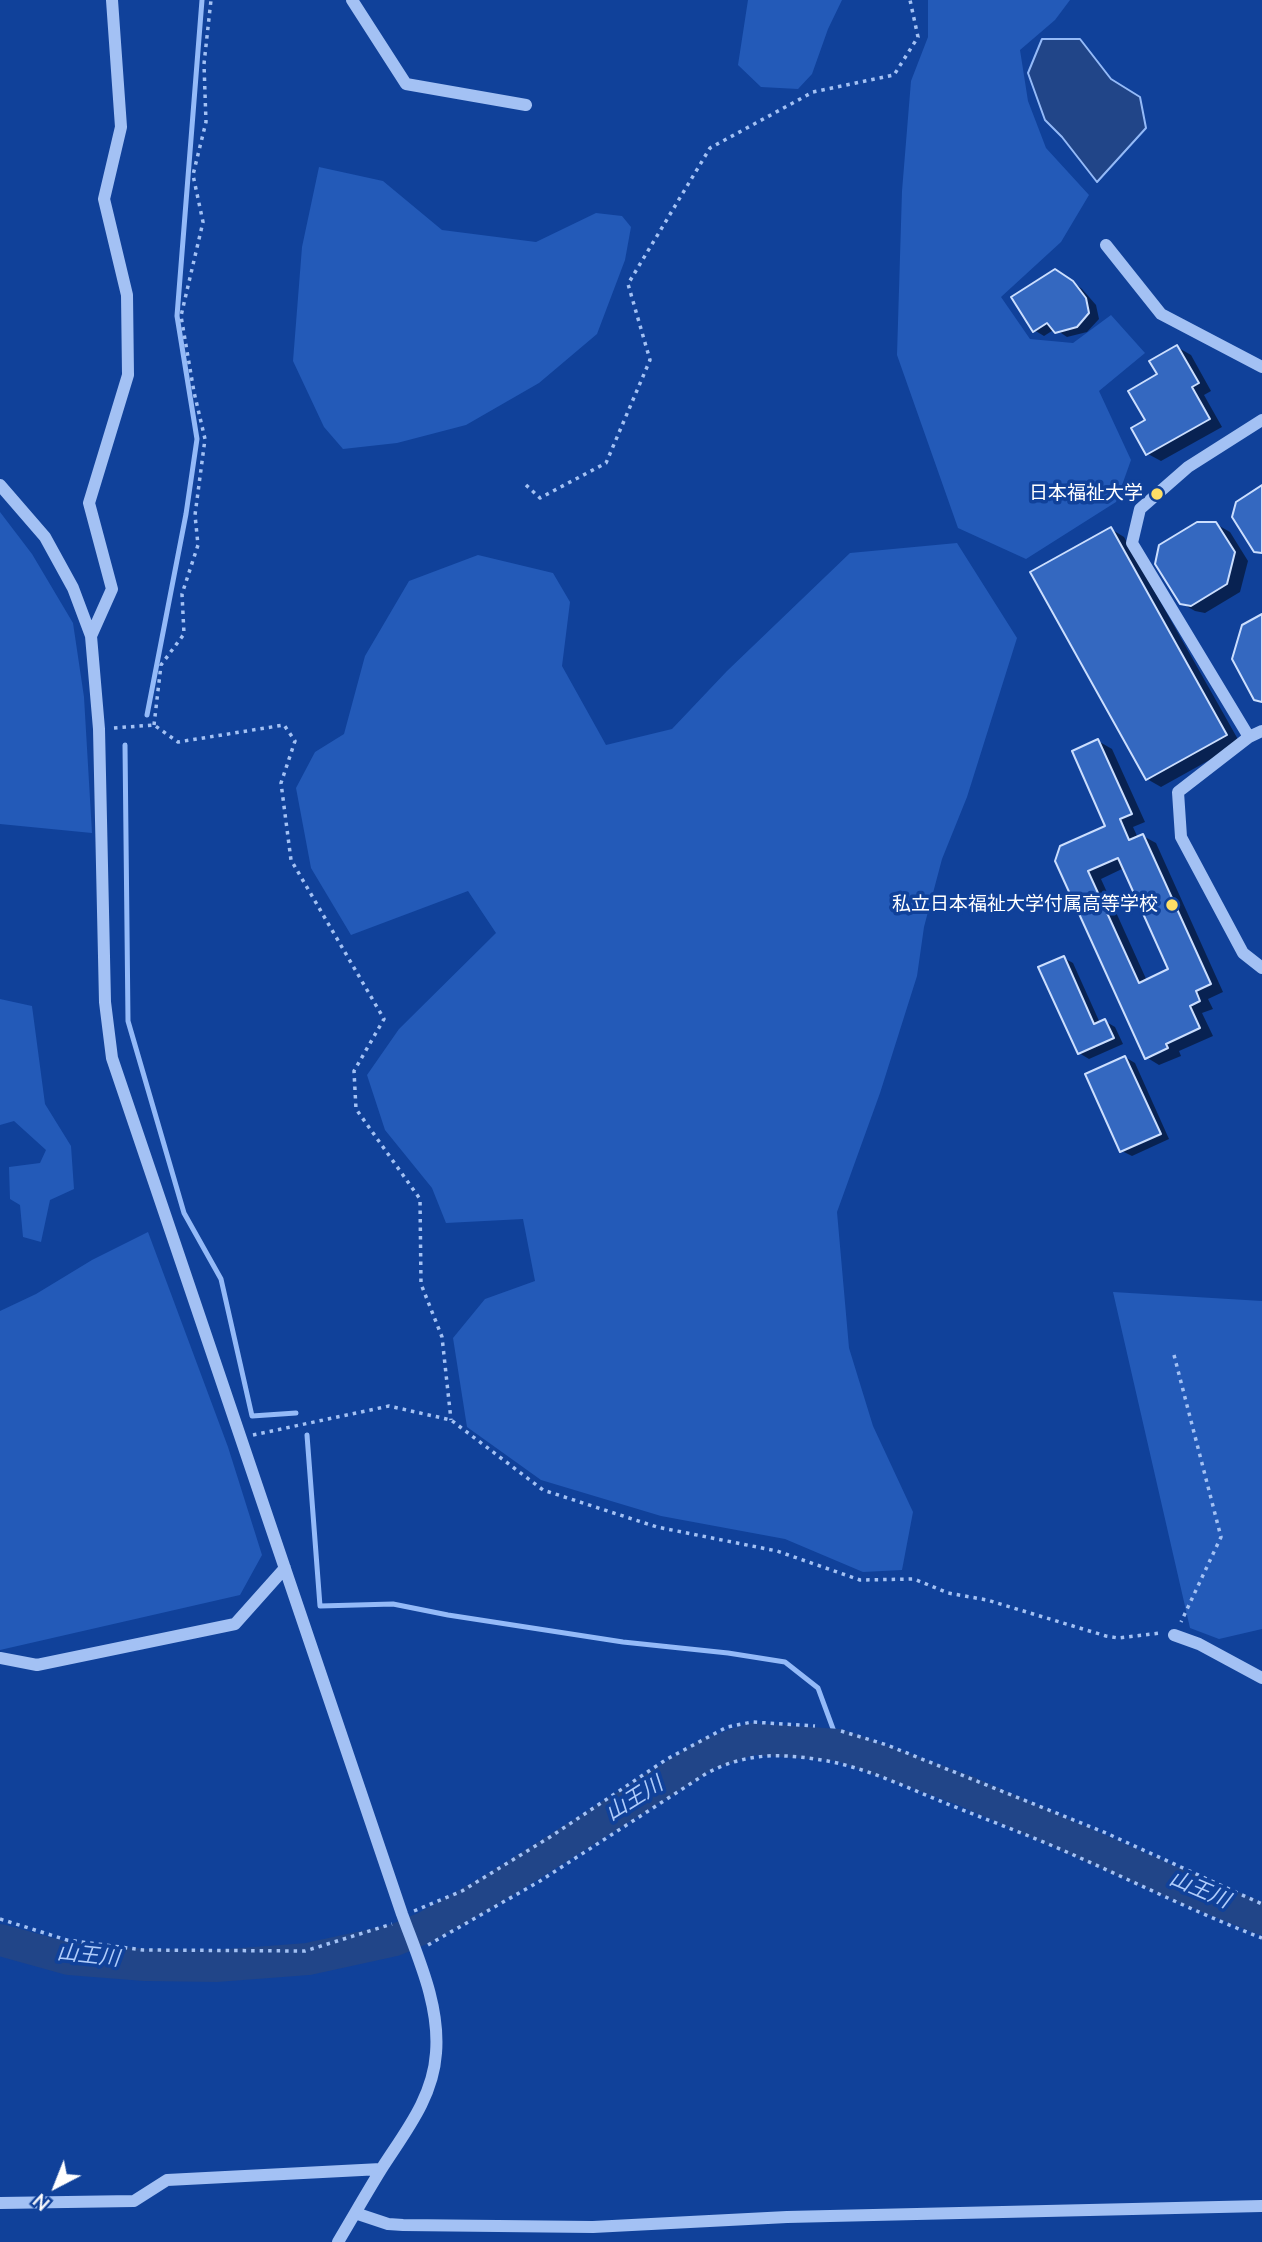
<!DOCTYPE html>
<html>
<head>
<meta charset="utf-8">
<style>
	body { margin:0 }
	#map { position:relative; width:1262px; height:2242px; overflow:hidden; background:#10419a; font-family:"Nunito Sans",sans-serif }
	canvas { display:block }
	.north { position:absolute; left:21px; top:2151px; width:70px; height:70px; -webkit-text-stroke:5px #10419a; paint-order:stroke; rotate:222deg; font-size:19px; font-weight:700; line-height:28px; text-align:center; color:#fff }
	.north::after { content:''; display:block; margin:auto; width:24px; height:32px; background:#fff; clip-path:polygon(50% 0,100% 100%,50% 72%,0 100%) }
</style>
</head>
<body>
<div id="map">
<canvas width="1262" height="2242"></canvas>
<div class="north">N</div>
</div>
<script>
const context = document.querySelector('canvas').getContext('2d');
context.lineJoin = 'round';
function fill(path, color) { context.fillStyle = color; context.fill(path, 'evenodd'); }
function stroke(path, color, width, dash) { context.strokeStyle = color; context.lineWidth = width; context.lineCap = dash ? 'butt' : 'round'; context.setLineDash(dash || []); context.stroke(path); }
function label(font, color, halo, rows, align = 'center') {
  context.font = font + ' "Nunito Sans","Noto Sans JP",sans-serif'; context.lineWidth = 7; context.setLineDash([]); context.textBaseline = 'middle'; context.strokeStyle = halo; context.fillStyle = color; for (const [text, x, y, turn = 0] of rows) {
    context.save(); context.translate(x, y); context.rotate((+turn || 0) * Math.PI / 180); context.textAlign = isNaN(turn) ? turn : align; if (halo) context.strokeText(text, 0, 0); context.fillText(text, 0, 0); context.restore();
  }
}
fill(new Path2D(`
	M748 0H842L828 29 812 74 798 89 761 87 738 65Z
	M928 0H1070L1055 20 1020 50 1028 101 1046 148 1089 195 1061 242 1001 297 1030 339 1073 343 1111 315 1145 353 1099 391 1131 460 1116 502 1026 559 958 528 897 355 902 191 911 81 928 37Z
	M319 167 383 181 442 230 536 242 596 213 622 216 631 227 625 260 597 334 539 383 466 425 397 443 343 449 324 427 293 361 302 247Z
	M0 512 32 554 73 623 84 697 92 833 0 824Z
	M957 543 1017 638 967 797 942 859 924 927 917 976 880 1093 837 1212 849 1348 873 1426 913 1512 902 1570 863 1572 785 1539 661 1516 541 1480 467 1427 453 1338 485 1299 535 1281 523 1219 446 1223 432 1188 385 1130 367 1075 399 1029 496 933 468 891 351 935 311 868 296 788 315 752 344 734 365 656 409 581 478 555 553 573 570 602 562 666 606 745 672 729 727 671 850 553Z
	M0 999 32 1006 45 1104 71 1146 74 1189 50 1200 41 1242 23 1237 20 1205 10 1199 9 1167 40 1163 46 1150 14 1121 0 1125Z
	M148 1232 228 1447 262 1555 240 1595 0 1650V1311L36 1294 92 1260Z
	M1113 1292 1262 1301V1629L1219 1639 1190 1628Z`), '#235ab8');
const water = new Path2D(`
	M1042 39H1080L1111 79 1140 97 1146 128 1097 182 1062 137 1045 120 1028 73Z`);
fill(water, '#214588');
stroke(water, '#94baf8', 2);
fill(new Path2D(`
	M1065 276 1082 289 1096 305 1099 319 1087 332 1067 337 1055 329 1044 336 1034 330Z
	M1177 347 1191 355 1211 391 1204 395 1222 427 1161 461 1148 454 1147 420 1159 375Z
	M1216 524 1230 532 1248 561 1240 592 1205 613 1195 611 1181 603Z
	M1111 529 1124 537 1240 743 1161 787 1147 779Z
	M1098 741 1112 749 1145 822 1133 827 1138 838 1143 836 1156 843 1223 992 1208 999 1213 1009 1202 1013 1213 1036 1179 1051 1181 1056 1159 1065 1146 1057 1057 861 1108 827ZM1124 868 1170 970 1147 981 1101 879Z
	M1064 958 1073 963 1100 1023 1105 1021 1115 1027 1123 1044 1089 1059 1079 1053Z
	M1125 1057 1135 1063 1169 1139 1132 1156 1122 1151Z`), '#0007');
stroke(new Path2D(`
	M147 715 186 514 197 439 177 316 202 0
	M125 745 128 1021 184 1213 221 1279 252 1416 296 1413
	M307 1435 320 1606 393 1604 448 1615 623 1642 728 1653 785 1662 818 1688 839 1745`), '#94baf8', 5);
stroke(new Path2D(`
	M0 1940 69 1959 145 1965 216 1966 308 1959 395 1940 426 1927 488 1892 708 1754 752 1739 839 1745 966 1791 1192 1891 1262 1919`), '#214588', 32);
const building = new Path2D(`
	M1055 269 1073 281 1086 298 1089 313 1077 327 1055 333 1047 323 1033 332 1011 297Z
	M1177 345 1199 383 1192 387 1210 419 1146 455 1131 428 1145 420 1128 391 1157 374 1149 361Z
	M1262 485V553L1254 552 1232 517 1236 502Z
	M1197 522H1216L1235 552 1227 584 1191 606 1180 604 1155 564 1159 545Z
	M1111 527 1227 735 1146 780 1030 572Z
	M1262 614V702L1254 700 1232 659 1242 625Z
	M1098 739 1132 814 1120 819 1129 840 1143 834 1211 984 1196 991 1200 1001 1190 1006 1200 1028 1166 1044 1168 1048 1145 1059 1055 861 1060 846 1105 826 1072 751ZM1118 858 1168 969 1139 983 1088 871Z
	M1064 956 1094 1024 1105 1019 1114 1038 1078 1054 1038 967Z
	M1125 1056 1161 1134 1120 1152 1085 1074Z`);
fill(building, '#3468c0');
stroke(building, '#cbdefe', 2);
stroke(new Path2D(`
	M526 485 540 498 606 463 650 360 628 284 710 148 813 92 894 75 918 37 910 0
	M154 725 161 665 184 634 182 594 198 545 195 515 205 439 194 392 181 316 203 222 193 175 206 122 204 64 211 0
	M114 728 154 725 178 742 284 725 295 741 281 783 291 860 384 1019 354 1071 356 1109 420 1199 421 1284 442 1337 451 1420
	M1174 1355 1221 1537 1181 1622
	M253 1435 389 1406 451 1420 543 1490 657 1527 777 1551 860 1580 914 1579 948 1593 987 1600 1106 1636 1118 1638 1160 1633
	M841 1731 887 1745 1106 1833 1262 1904
	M414 1911 462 1891 550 1837 667 1759 727 1727 752 1722 815 1726
	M0 1919 67 1940 143 1950 305 1951 392 1924
	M428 1945 540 1881 707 1773C744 1754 775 1753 815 1759 862 1765 907 1788 950 1805 993 1822 1036 1838 1078 1857 1139 1884 1199 1914 1262 1938`), '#a3c1f4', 3.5, [3.5, 5]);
stroke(new Path2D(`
	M352 0 406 84 526 105
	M1106 245 1161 314 1262 367
	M0 485 45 537 73 588 91 636 99 729 105 1002 112 1058 402 1914C418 1958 440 2005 436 2053 433 2098 405 2132 382 2168 367 2192 353 2217 338 2242
	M91 636 112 589 89 503 128 375 127 295 104 199 121 127 112 0
	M1262 731 1249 737 1178 792 1181 837 1243 953 1262 968
	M1249 737 1132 543 1140 509 1188 467 1262 420
	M1174 1635 1199 1644 1262 1678
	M0 1658 37 1665 235 1624 285 1568
	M0 2203 134 2201 167 2180 381 2169
	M355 2213 388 2224 403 2225 593 2227 787 2217 1262 2206`), '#a3c1f4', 12);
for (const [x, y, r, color] of [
	[1157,494,7,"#ffdf66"],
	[1172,905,7,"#ffdf66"]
]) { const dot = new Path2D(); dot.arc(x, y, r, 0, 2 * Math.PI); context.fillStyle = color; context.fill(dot); stroke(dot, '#10419a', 2.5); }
label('19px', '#fff', '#10419a', [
	["日本福祉大学",1143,494],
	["私立日本福祉大学付属高等学校",1158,905]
], 'right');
label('italic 21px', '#afccfb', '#10419a', [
	["山王川",635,1800,-32],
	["山王川",1199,1891,23],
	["山王川",88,1957,6]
]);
</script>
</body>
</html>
